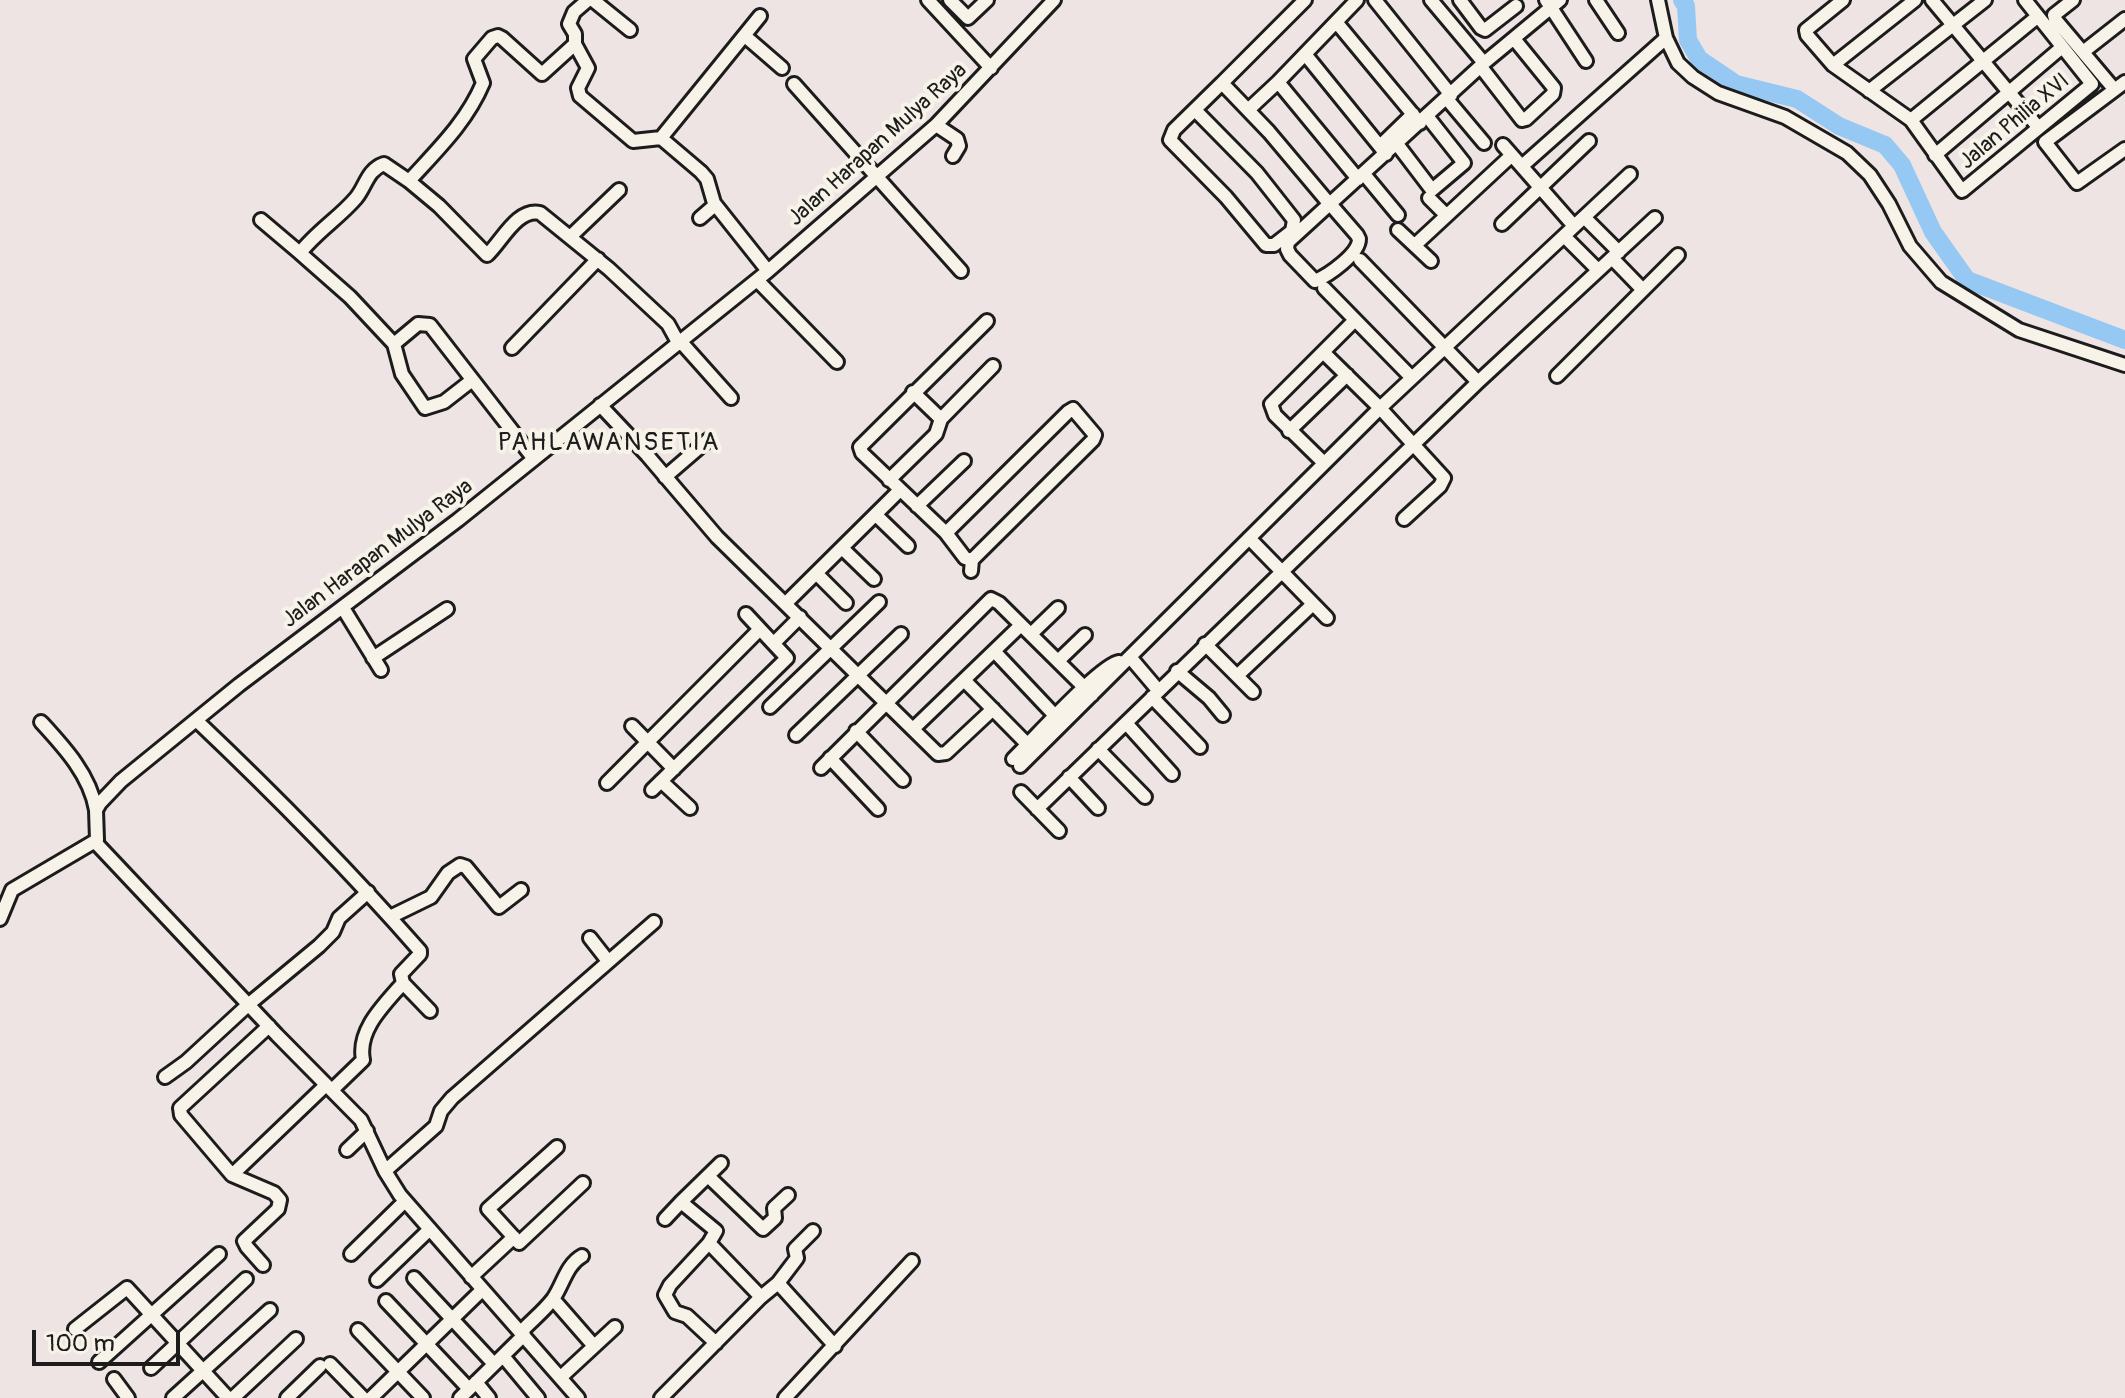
<!DOCTYPE html>
<html>
<head>
<meta charset="utf-8">
<style>
	body { margin:0 }
	#map { position:relative; width:2125px; height:1398px; overflow:hidden; background:#eee4e3; font-family:Pangolin,sans-serif }
	canvas { display:block }
	.scale { position:absolute; left:32px; top:1330px; width:148px; height:36px; box-sizing:border-box; border:4px solid #1c1c1c; border-top:0; padding-left:10px; font-size:24px; line-height:28px; white-space:nowrap; color:#1c1c1c; -webkit-text-stroke:6px #f7f3e8; paint-order:stroke }
</style>
</head>
<body>
<div id="map">
<canvas width="2125" height="1398"></canvas>
<div class="scale">100 m</div>
</div>
<script>
const c = document.querySelector('canvas').getContext('2d');
c.lineJoin = 'round';
function trace(path, color, width, dash) { c.strokeStyle = color; c.lineWidth = width; c.lineCap = dash ? 'butt' : 'round'; c.setLineDash(dash || []); c.stroke(path); }
function label(font, color, halo, rows, align = 'center') {
  c.font = font + ' Pangolin,sans-serif'; c.lineWidth = 8; c.setLineDash([]); c.textBaseline = 'middle'; c.strokeStyle = halo; c.fillStyle = color; for (const [text, x, y, turn = 0] of rows) {
    c.save(); c.translate(x, y); c.rotate((+turn || 0) * Math.PI / 180); c.textAlign = isNaN(turn) ? turn : align; if (halo) c.strokeText(text, 0, 0); c.fillText(text, 0, 0); c.restore();
  }
}
trace(new Path2D(`
	M 1682,0 L 1686,6 L 1688,40 L 1699,59 L 1736,84 L 1797,99 L 1839,126 L 1885,145 L 1902,165 L 1933,232 L 1967,280 L 2125,340`), '#95c8f2', 18);
const minor = new Path2D(`
	M 588,0 L 574,12 L 569,24 L 575,34 L 575,44 L 588,68 L 578,88 L 580,96 L 633,141 L 661,138 L 701,172 L 707,179 L 714,203 L 768,271
	M 593,0 L 630,30
	M 928,0 L 991,68
	M 950,0 L 968,18 L 987,0
	M 1305,0 L 1222,83 L 1269,132 L 1327,201 L 1331,205 L 1357,235 L 1359,239 C 1359,254 1329,275 1315,281 L 1290,255 L 1287,249 L 1288,242 L 1484,63 L 1560,0
	M 1375,0 L 1451,95
	M 1431,0 L 1484,63
	M 1460,0 L 1481,28 L 1485,30 L 1516,6
	M 1546,0 L 1586,61
	M 1596,0 L 1618,33
	M 1658,0 L 1666,38 L 1678,63 L 1693,77 L 1718,93 L 1785,117 L 1847,153 L 1870,175 L 1889,204 L 1910,246 L 1941,282 L 2019,330 L 2125,365
	M 1843,0 L 1806,30 L 1807,35 L 1833,65 L 1911,120 L 1962,191 L 2092,84 L 2025,0
	M 1932,0 L 2038,127
	M 2073,0 L 2054,15 L 2055,19 L 2114,89
	M 1337,23 L 1420,123
	M 745,36 L 782,68
	M 2083,52 L 2125,19
	M 1305,54 L 1386,154
	M 1833,65 L 1915,0
	M 1481,67 L 1522,120 L 1526,119 L 1553,94 L 1554,88 L 1515,40
	M 1278,82 L 1358,179
	M 2125,82 L 2045,142 L 2077,183 L 2125,149
	M 794,84 L 961,271
	M 1869,91 L 1985,0
	M 1447,99 L 1484,143
	M 1195,110 L 1257,173 L 1294,220 L 1292,231 L 1274,245 L 1266,245 L 1226,197 L 1170,140 L 1174,130 L 1222,83
	M 1248,110 L 1278,82 L 1357,0
	M 1911,120 L 2037,17
	M 936,125 L 957,139 L 959,146 L 953,156
	M 661,138 L 760,16
	M 1397,144 L 1432,190 L 1464,163 L 1427,116
	M 1381,145 L 1413,114
	M 1503,145 L 1574,226
	M 1935,155 L 2061,48
	M 1522,166 L 1666,38
	M 1364,174 L 1398,215
	M 409,181 C 437,150 466,123 483,83 L 474,59 L 492,38 L 498,36 L 502,38 L 542,74 L 575,44
	M 1429,198 L 1446,215
	M 1584,217 L 1619,252
	M 700,218 L 715,205
	M 261,220 L 300,253
	M 1502,224 L 1589,141
	M 1398,230 L 1431,261
	M 571,236 L 619,190
	M 1564,236 L 1598,270
	M 1415,245 L 1512,155
	M 1612,258 L 1643,290
	M 1360,260 L 1478,382
	M 757,280 L 837,362
	M 1324,288 L 1412,378
	M 681,342 L 731,398
	M 394,344 L 402,374 L 425,408 L 444,402 L 471,381
	M 512,348 L 598,259
	M 1323,352 L 1380,408 L 1444,478 L 1440,486 L 1404,519
	M 1557,376 L 1678,255
	M 913,392 L 941,419
	M 600,405 L 647,455 L 717,537 L 938,754 L 946,753 L 993,709
	M 1289,431 L 1347,375
	M 534,459 L 430,325 L 418,324 L 394,344 L 350,297 L 300,253 C 316,232 339,218 356,198 C 366,186 367,170 384,164 L 409,181 L 439,206 L 487,255 C 502,241 517,208 540,213 L 609,269 L 668,324 L 679,344
	M 1324,463 L 1275,415 L 1271,404 L 1355,320
	M 665,477 L 708,440
	M 889,480 L 936,434 L 941,419 L 993,366
	M 917,506 L 964,461
	M 876,515 L 908,546
	M 946,533 L 1068,412 L 1073,409 L 1095,435 L 1093,440 L 981,551 L 972,560 L 971,571
	M 1249,538 L 1327,618
	M 843,549 L 874,579
	M 972,560 L 965,558 L 946,533 L 862,453 L 860,447 L 987,321
	M 817,574 L 846,603
	M 786,603 L 900,490
	M 343,608 L 381,670
	M 1031,634 L 1058,608
	M 775,642 L 800,617
	M 1205,644 L 1253,692
	M 995,652 L 1061,722
	M 1130,657 L 1158,690
	M 373,658 L 447,609
	M 1058,661 L 1085,635
	M 1177,671 L 1209,698 L 1223,715
	M 1238,675 L 1313,604
	M 965,681 L 1033,750
	M 1152,697 L 1200,747
	M 770,707 L 879,602
	M 196,720 C 274,794 349,870 420,951 L 420,954 L 401,974 L 403,983 C 384,1005 357,1030 363,1060 L 332,1090
	M 41,722 C 64,747 90,775 96,810
	M 1126,723 L 1172,774
	M 632,726 L 674,769
	M 913,729 L 1021,625
	M 856,731 L 903,780
	M 796,735 L 901,634
	M 1098,749 L 1145,797
	M 830,758 L 878,809
	M 1013,759 C 1032,741 1101,664 1119,662
	M 1020,766 L 1380,408 L 1630,174
	M 821,768 L 991,599 L 999,603 L 1092,695
	M 1069,777 L 1098,808
	M 661,781 L 690,808
	M 607,783 L 760,629
	M 652,790 L 787,658 L 746,614
	M 1021,792 L 1059,831
	M 1037,809 L 1478,382 L 1655,218
	M 95,842 L 277,1035 L 361,1120 L 385,1171 L 400,1195 L 578,1398
	M 390,917 L 431,897 L 448,873 L 460,865 L 466,867 L 499,907 L 521,890
	M 0,919 L 12,890 L 97,840 L 96,810 L 100,803 L 121,781 L 239,685 L 458,520 L 768,271 L 936,125 L 1054,0
	M 590,938 L 608,961
	M 403,983 L 430,1011
	M 269,1026 L 180,1108 L 181,1115 L 232,1175 L 326,1085
	M 165,1077 L 186,1062 L 249,1004 L 319,946 L 333,932 L 339,918 L 368,892
	M 557,1147 L 488,1209 L 519,1243 L 583,1183
	M 347,1150 L 367,1131
	M 385,1171 L 436,1126 L 441,1111 L 452,1098 L 654,922
	M 232,1175 L 274,1193 L 280,1200 L 278,1209 L 244,1241 L 247,1247 L 263,1265
	M 708,1176 L 763,1229 L 775,1218 L 774,1208 L 788,1195
	M 665,1219 L 681,1202
	M 709,1243 L 716,1231 L 681,1202 L 721,1163
	M 351,1254 L 405,1201
	M 471,1277 L 514,1237
	M 414,1278 L 494,1364
	M 377,1280 L 430,1229
	M 778,1283 L 835,1346
	M 553,1299 L 594,1346
	M 386,1301 L 469,1389
	M 75,1329 L 127,1288 L 228,1398
	M 358,1330 L 423,1398
	M 521,1332 C 531,1321 544,1311 553,1299 C 563,1285 566,1265 582,1256
	M 716,1343 L 687,1316 L 675,1312 L 665,1295 L 670,1285 L 709,1243 L 761,1297
	M 503,1356 L 538,1398
	M 99,1362 L 219,1254
	M 330,1364 L 363,1398
	M 151,1368 L 246,1279
	M 561,1377 L 615,1327
	M 114,1379 L 128,1398
	M 476,1382 L 489,1398
	M 173,1398 L 270,1310
	M 233,1398 L 296,1339
	M 287,1398 L 320,1366
	M 371,1398 L 482,1290
	M 460,1398 L 524,1335
	M 661,1398 L 761,1297 L 778,1283 L 797,1258 L 795,1249 L 813,1231
	M 785,1398 L 912,1261`);
trace(minor, '#1c1c1c', 18);
trace(minor, '#f7f3e8', 12);
label('22px', '#1c1c1c', '#f7f3e8', [
	["Jalan Philia XVI",2015,122,-40],
	["Jalan Harapan Mulya Raya",878,145,-42],
	["Jalan Harapan Mulya Raya",378,554,-37]
]);
c.letterSpacing = '2px';
label('26px', '#1c1c1c', '#f7f3e8', [
	["PAHLAWANSETIA",609,443]
]);
c.letterSpacing = '0px';
</script>
</body>
</html>
